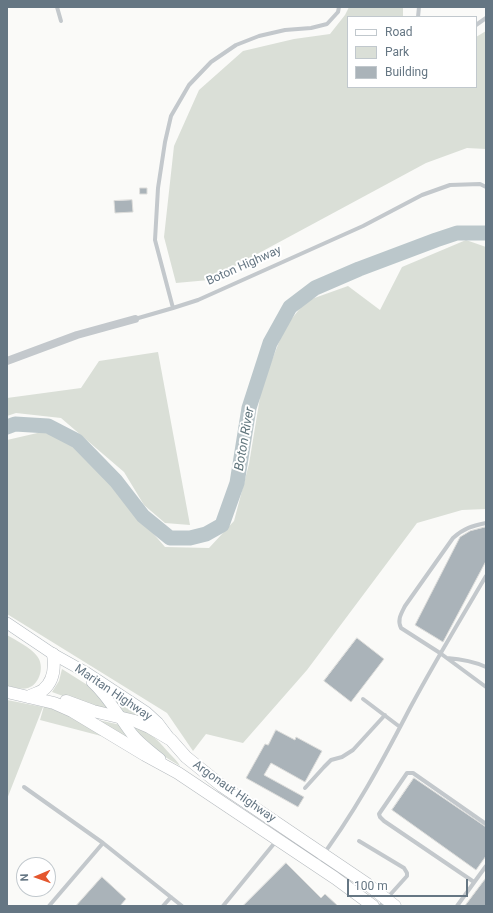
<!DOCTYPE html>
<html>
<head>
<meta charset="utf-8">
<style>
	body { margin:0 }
	#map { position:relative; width:493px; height:913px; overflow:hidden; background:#fafaf8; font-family:Roboto,sans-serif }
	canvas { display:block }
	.frame { position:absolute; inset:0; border:8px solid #657683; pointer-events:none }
	.legend { position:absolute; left:347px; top:16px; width:130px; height:72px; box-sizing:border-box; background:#fff; border:1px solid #c1c8cd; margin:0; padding:5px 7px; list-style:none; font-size:12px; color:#657683 }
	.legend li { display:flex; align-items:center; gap:8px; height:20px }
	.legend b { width:20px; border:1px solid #c1c8cd }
	.north { position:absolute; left:16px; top:857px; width:40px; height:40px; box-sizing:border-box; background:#fff; border:1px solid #c1c8cd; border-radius:50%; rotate:268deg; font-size:11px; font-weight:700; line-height:16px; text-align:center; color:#657683 }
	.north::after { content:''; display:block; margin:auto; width:14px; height:18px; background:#e4572e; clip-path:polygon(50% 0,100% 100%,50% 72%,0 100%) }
	.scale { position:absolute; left:347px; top:879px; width:121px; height:18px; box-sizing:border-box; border:2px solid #657683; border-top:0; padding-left:5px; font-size:12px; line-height:14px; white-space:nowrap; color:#657683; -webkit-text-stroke:3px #fff; paint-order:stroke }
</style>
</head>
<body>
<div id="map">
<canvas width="493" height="913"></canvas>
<div class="frame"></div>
<ul class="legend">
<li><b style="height:5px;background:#fff"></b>Road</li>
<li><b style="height:11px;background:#dadfd7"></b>Park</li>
<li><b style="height:11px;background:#aab3b9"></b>Building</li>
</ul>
<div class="north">N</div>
<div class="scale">100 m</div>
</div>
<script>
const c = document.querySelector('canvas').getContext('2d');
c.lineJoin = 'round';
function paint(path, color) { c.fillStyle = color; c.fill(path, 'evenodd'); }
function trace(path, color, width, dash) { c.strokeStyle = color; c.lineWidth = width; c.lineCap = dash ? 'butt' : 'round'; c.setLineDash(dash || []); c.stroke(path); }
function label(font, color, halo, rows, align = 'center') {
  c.font = font + ' Roboto,sans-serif'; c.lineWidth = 4; c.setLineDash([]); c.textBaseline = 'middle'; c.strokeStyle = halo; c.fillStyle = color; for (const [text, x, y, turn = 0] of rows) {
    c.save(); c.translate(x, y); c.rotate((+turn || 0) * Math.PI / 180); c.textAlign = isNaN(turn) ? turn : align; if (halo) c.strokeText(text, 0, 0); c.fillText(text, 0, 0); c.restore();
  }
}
paint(new Path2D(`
	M 349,7 L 403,7 L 403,17 L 348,17 L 348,87 L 476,87 L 476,37 L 486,31 L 486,149 L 467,148 L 426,163 L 209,280 L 176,283 L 164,237 L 174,146 L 199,90 L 243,51 L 294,39 L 330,34 L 345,15 Z
	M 466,240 L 486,247 L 486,509 L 462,510 L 417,523 L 307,670 L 243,743 L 206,734 L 193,751 L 167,713 L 7,614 L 7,440 L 46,431 L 74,446 L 111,485 L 165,547 L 209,548 L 234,521 L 249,464 L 262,385 L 285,327 L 306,301 L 348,286 L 380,310 L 402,267 Z
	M 158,352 L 190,525 L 165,523 L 144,505 L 124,472 L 61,418 L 16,413 L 7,416 L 7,398 L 81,388 L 99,361 Z
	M 7,635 C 17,641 30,647 37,656 C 45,666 40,684 28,688 C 21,690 14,687 7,686 Z
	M 62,669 L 89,686 L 101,697 L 112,714 L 52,692 L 59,681 Z
	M 102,690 L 139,715 L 151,725 L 123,716 Z
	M 7,700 L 43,707 L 7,799 Z
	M 44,706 L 71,716 L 105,737 L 40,720 Z
	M 98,720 L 121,725 L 139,748 Z
	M 130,726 C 150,731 157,739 170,754 C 174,758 178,762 180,766 L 152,749 Z`), '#dadfd7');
trace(new Path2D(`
	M 7,427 L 15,424 L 48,426 L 77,441 L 116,481 L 143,516 L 170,538 L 190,538 L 206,534 L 222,525 L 237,483 L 249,408 L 270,343 L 290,307 L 315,288 L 359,269 L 436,240 L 457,233 L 486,233`), '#bbc7cb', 15);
const building = new Path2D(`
	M 140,188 L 147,188 L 147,194 L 140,194 Z
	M 132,200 L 133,212 L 115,213 L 114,201 Z
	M 486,527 L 486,561 L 443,642 L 415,625 L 460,537 L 470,531 Z
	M 357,638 L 384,659 L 351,702 L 324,681 Z
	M 276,730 L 295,740 L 296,737 L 322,751 L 305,782 L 271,763 L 264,775 L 304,797 L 298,807 L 246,778 L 265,744 L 268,745 Z
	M 414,778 L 486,827 L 486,856 L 476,870 L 392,810 Z
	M 286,863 L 321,898 L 325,894 L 338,906 L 243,906 Z
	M 102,877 L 126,899 L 120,906 L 76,906 Z
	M 486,878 L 486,906 L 465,906 Z`);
paint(building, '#aab3b9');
trace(building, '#dcdcda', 1);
const secondary = new Path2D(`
	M 7,623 L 53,654 L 87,673 L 146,712 L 158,723 L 170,739
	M 92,682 C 109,697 118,716 132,734 C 140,744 150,751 160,759`);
const primary = new Path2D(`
	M 7,692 L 54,703 L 72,711 L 145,755 L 178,773 L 335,878 L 373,906
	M 28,697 C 33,694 39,693 43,690 C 54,681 55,667 53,654
	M 66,701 L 93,711 L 135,721 L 149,727 L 171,740 L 186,757 L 222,786 L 367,884 L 395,906`);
trace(secondary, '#b3babf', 12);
trace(primary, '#b5babe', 13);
trace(new Path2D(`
	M 57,7 L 61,21
	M 418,17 L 419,7
	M 476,25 L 486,18
	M 173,308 L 155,240 L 158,188 L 165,142 L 171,116 L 189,85 L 211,62 L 236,45 L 259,36 L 285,30 L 311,28 L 327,24 L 338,12 L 339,7
	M 135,319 L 173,308 L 198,300 L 363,226 L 422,195 L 450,185 L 480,184 L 486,187
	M 486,523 C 472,526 464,528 453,538 L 405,606 C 401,614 397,620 401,628 L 440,653 L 486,687
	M 447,658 C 461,659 473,661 486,667
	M 363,699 L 400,727
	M 24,787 L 103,843 L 182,906
	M 305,788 L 324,767 L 331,760 L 342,757 L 353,750 L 385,715
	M 359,841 L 404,868 L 407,873 L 407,876 L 380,906
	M 316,864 C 353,816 382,762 410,708 C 434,663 460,620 486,576
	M 474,882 L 384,821 L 380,817 L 379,814 L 407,773 L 413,773 L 486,824
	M 49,906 L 103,843
	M 163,906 L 171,897
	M 223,906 L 277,840
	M 457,906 L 486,866`), '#c3c8cc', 4);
trace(new Path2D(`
	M 7,361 L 77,335 L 135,319`), '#c3c8cc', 8);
trace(secondary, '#fff', 11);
trace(primary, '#fff', 12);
label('12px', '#657683', '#fff', [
	["Boton Highway",244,266,-24],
	["Maritan Highway",113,693,34],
	["Argonaut Highway",234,792,35]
]);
label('italic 13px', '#60757c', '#fff', [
	["Boton River",245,439,-80]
]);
</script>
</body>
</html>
